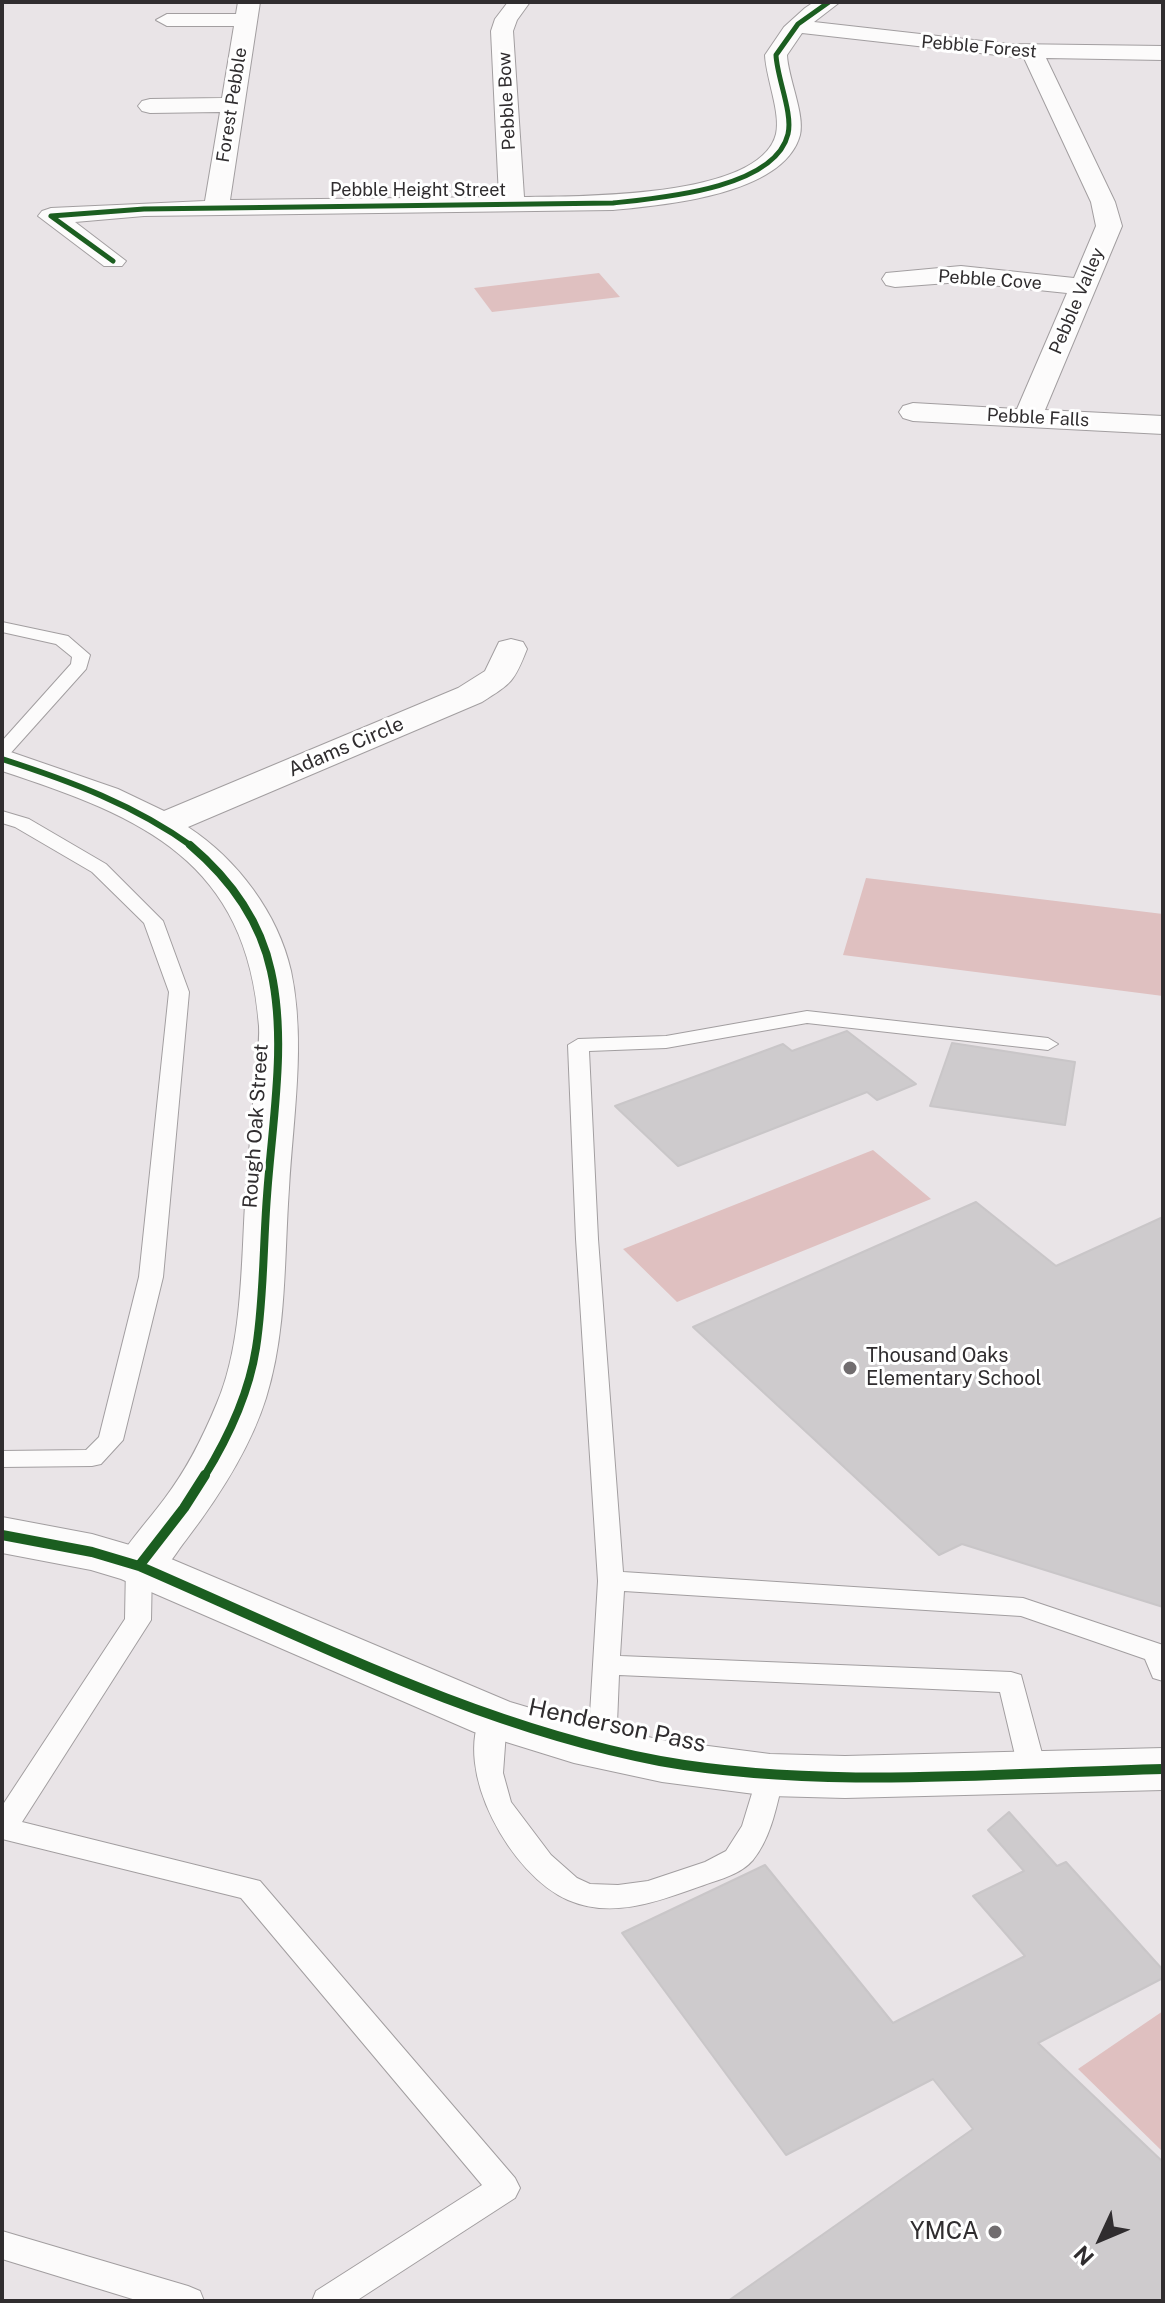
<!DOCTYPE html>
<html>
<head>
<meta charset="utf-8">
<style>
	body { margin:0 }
	#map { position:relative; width:1165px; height:2303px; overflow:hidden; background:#e9e4e7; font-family:"Public Sans",sans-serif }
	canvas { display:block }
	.frame { position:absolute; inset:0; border:4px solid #302d2f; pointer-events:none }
	.north { position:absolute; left:1061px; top:2199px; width:80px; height:80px; -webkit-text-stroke:6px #fff; paint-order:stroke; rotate:226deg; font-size:22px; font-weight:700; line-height:32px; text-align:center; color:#302d2f }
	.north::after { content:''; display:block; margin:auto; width:28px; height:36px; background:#302d2f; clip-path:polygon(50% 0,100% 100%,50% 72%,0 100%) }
</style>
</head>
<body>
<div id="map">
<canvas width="1165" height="2303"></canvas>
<div class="frame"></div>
<div class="north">N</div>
</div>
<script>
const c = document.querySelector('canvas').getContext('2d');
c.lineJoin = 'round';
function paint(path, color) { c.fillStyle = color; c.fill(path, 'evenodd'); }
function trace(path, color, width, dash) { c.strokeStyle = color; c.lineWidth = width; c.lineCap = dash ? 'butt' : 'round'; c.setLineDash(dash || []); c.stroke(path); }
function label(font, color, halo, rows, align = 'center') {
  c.font = font + ' "Public Sans",sans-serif'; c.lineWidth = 6; c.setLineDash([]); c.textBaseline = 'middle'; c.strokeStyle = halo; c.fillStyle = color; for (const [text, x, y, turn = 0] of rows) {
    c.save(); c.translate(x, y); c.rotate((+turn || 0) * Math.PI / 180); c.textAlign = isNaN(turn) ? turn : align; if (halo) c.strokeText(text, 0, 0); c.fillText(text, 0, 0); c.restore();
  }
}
paint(new Path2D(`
	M 599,273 L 620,297 L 492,312 L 474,288 Z
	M 866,878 L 1163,914 L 1163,996 L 843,955 Z
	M 873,1150 L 931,1199 L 677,1302 L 623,1249 Z
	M 1163,2011 L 1163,2152 L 1078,2069 Z`), '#dfc0c0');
const building = new Path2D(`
	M 847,1031 L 916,1084 L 877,1100 L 867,1092 L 678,1166 L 615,1106 L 783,1044 L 792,1051 Z
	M 952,1043 L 1075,1062 L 1065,1125 L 930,1106 Z
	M 976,1202 L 1056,1266 L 1163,1217 L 1163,1607 L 962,1544 L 939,1555 L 693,1327 Z
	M 1009,1812 L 1057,1866 L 1066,1862 L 1163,1970 L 1163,1978 L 1038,2043 L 1163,2162 L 1163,2301 L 728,2301 L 973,2129 L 933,2079 L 786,2155 L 622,1933 L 765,1865 L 893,2023 L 1025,1956 L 973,1896 L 1024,1871 L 988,1830 Z`);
paint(building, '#cecbcd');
trace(building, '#c9c6c8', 2);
const service = new Path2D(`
	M 2,622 L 68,636 L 90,655 L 86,669 L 8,756 L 2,757 L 2,741 L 71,664 L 72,657 L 56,644 L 2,632 Z
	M 2,811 L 29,819 L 106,864 L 163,921 L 189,992 L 163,1277 L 123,1440 L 101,1464 L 92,1466 L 2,1467 L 2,1451 L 86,1450 L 99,1437 L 139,1277 L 169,992 L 144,923 L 92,872 L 15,827 L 2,823 Z
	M 807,1011 L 1048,1038 L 1058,1044 L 1048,1050 L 807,1023 L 666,1048 L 589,1051 L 598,1239 L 623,1572 L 1023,1598 L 1163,1645 L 1163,1681 L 1153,1678 L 1145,1659 L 1021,1616 L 624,1591 L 620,1656 L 1011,1672 L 1021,1675 L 1047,1772 L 1043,1780 L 1033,1783 L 1023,1780 L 1019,1772 L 1000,1692 L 619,1675 L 616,1748 L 612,1755 L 602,1758 L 592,1755 L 588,1748 L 598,1581 L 576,1239 L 568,1045 L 578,1039 L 666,1036 Z
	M 139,1557 L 148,1559 L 152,1566 L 151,1620 L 22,1822 L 260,1881 L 515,2178 L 520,2188 L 515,2198 L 356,2301 L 312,2301 L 316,2291 L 482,2185 L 241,1898 L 2,1839 L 2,1806 L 125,1619 L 126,1566 L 130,1559 Z
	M 493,1708 L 503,1711 L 507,1718 L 503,1773 L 511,1802 L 551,1855 L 577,1878 L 590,1884 L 618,1885 L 648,1881 L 705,1862 L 726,1851 L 742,1826 L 760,1767 L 770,1764 L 780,1767 L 784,1775 C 777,1804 772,1836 753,1860 C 741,1874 721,1879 704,1885 C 661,1900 614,1920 568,1900 C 512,1876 451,1770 483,1711 Z
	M 2,2231 L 188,2286 L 200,2291 L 204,2301 L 139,2301 L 2,2259 Z`);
const minor = new Path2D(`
	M 238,2 L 260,2 L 230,200 L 499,197 L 491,31 L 495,19 L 508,2 L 530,2 L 517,20 L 513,31 L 524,197 C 577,196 760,199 776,134 C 781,113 766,78 765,55 L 784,27 L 805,8 L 814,2 L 840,2 L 814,22 L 1009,44 L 1163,46 L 1163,60 L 1046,58 L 1115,202 L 1122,226 L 1045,410 L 1163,416 L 1163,434 L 913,421 L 903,418 L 899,412 L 903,406 L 913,403 L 1017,409 L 1067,293 L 961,282 L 895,287 L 886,285 L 882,279 L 886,273 L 961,266 L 1074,278 L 1096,226 L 1091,202 L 1024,58 L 802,33 L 787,55 C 788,78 805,114 800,135 C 784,195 664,205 613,210 L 144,216 L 75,222 L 126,261 L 122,266 L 104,266 L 38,216 L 42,211 L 51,208 L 205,201 L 220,112 L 150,113 L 142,111 L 138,106 L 142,101 L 150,99 L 222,98 L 234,26 L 167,26 L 156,20 L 167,14 L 236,14 Z
	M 511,639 L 523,642 L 527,649 C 514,682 512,683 482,702 L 188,827 C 237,859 278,913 291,971 C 306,1042 293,1117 289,1188 C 284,1258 287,1331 266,1398 C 250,1449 218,1498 186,1540 C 165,1567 159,1589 121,1578 L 114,1566 C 128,1542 148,1521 165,1498 C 187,1469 203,1437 217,1403 C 244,1340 241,1256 246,1189 C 249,1152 252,1116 255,1080 C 256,1063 260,1044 259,1026 C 247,861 143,817 2,771 L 2,749 L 118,789 L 164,811 L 458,688 L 485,671 L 499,642 Z`);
const tertiary = new Path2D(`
	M 2,1517 L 92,1534 L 157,1553 L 510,1702 L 574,1721 L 662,1740 L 770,1754 L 845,1756 L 1163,1748 L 1163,1790 L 845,1798 L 770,1796 L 662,1782 L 574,1763 L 474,1732 L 121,1579 L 91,1570 L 2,1553 Z`);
trace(service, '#a29ea0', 2);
trace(minor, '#a29ea0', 2);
trace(tertiary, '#a29ea0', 2);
paint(service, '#fcfbfb');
paint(minor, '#fcfbfb');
paint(tertiary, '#fcfbfb');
trace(new Path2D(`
	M 113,261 L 51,216 L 144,209 L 613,203 C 659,198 775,189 788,134 C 793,113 777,78 776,55 L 798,24 L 829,2`), '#1b5e20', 5);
trace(new Path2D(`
	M 2,759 C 70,781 135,805 193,847`), '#1b5e20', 6);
trace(new Path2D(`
	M 190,845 C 229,878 260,920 271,971 C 287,1043 272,1122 267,1196 C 263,1246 264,1298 256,1348 C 249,1393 228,1438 204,1477`), '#1b5e20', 8);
trace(new Path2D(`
	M 2,1535 L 92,1552 L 139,1566 C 308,1639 479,1727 660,1761 C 822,1790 999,1773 1163,1769
	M 139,1566 L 184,1508 L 205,1475`), '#1b5e20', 10);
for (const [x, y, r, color] of [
	[850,1368,8,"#716d6f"],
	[995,2232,8,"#716d6f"]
]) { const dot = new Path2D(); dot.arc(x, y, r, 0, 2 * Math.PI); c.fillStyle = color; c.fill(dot); trace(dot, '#fff', 3); }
label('18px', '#302d2f', '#fff', [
	["Pebble Forest",979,47,5],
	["Pebble Bow",507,101,-93],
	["Forest Pebble",232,105,-81],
	["Pebble Height Street",418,190],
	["Pebble Cove",990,280,4],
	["Pebble Valley",1077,301,-67],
	["Pebble Falls",1038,418,3]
]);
label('20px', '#302d2f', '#fff', [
	["Adams Circle",346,747,-23],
	["Rough Oak Street",256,1126,-86]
]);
label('20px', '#302d2f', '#fff', [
	["Thousand Oaks",866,1356],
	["Elementary School",866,1379]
], 'left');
label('24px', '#302d2f', '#fff', [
	["Henderson Pass",617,1726,12]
]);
label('24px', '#302d2f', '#fff', [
	["YMCA",979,2232]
], 'right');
</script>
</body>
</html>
